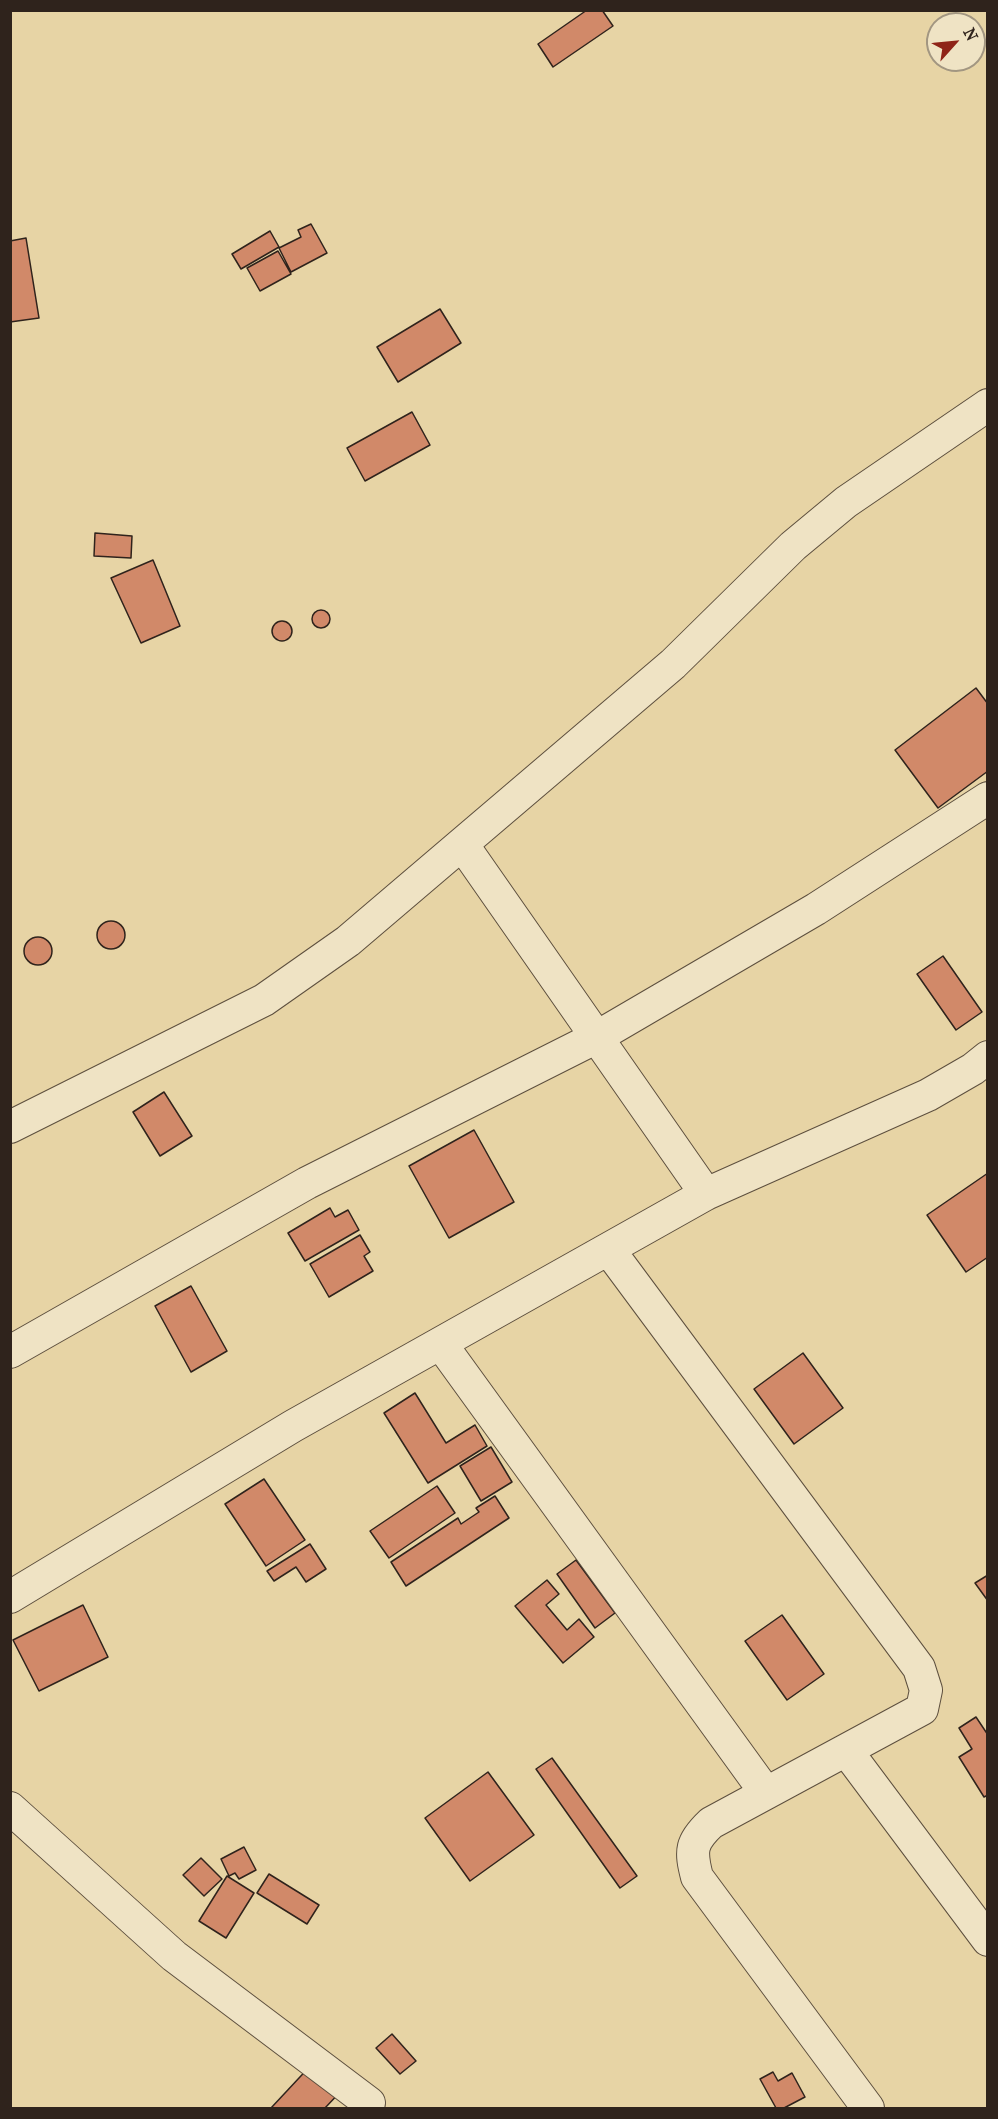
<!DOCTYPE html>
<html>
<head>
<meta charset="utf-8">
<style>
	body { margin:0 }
	#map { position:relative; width:998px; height:2119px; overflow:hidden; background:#e7d4a5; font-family:"IM FELL French Canon",serif }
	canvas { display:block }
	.frame { position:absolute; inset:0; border:12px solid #2f231c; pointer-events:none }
	.north { position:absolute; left:926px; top:12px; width:60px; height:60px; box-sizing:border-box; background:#efe3c4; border:2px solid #a29681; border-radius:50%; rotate:63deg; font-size:16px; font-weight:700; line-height:24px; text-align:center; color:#2f231c }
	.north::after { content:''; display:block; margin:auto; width:21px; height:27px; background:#8f2418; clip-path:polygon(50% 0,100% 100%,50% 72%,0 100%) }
</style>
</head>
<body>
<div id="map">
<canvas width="998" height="2119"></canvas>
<div class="frame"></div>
<div class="north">N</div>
</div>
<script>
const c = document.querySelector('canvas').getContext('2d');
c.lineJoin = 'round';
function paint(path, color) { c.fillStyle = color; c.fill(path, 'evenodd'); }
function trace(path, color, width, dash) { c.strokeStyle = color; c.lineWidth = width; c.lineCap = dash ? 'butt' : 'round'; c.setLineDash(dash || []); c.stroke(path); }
const building = new Path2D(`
	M 587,10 L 602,10 L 613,26 L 553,67 L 538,44 Z
	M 311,224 L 327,253 L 291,272 L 279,248 L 301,237 L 298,230 Z
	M 270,231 L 279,247 L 241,269 L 232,254 Z
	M 26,238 L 39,318 L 10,322 L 10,241 Z
	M 278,251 L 291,274 L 260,291 L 247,268 Z
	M 440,309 L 461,343 L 398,382 L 377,347 Z
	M 412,412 L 430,445 L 365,481 L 347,448 Z
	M 95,533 L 132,536 L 131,558 L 94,556 Z
	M 153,560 L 180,626 L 141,643 L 111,578 Z
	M312 619a9 9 0 1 1 18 0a9 9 0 1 1-18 0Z
	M272 631a10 10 0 1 1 20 0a10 10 0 1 1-20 0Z
	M 976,688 L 988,704 L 988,771 L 938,808 L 895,750 Z
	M97 935a14 14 0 1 1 28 0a14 14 0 1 1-28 0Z
	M24 951a14 14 0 1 1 28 0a14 14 0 1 1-28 0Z
	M 943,956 L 982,1012 L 956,1030 L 917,974 Z
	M 164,1092 L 192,1136 L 160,1156 L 133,1112 Z
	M 474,1130 L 514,1202 L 449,1238 L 409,1166 Z
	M 988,1173 L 988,1257 L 966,1272 L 927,1215 Z
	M 330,1208 L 335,1217 L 348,1210 L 359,1230 L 305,1261 L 288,1233 Z
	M 360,1235 L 370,1252 L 364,1256 L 373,1271 L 329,1297 L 310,1264 Z
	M 191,1286 L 227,1351 L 191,1372 L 155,1306 Z
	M 803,1353 L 843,1408 L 794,1444 L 754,1389 Z
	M 415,1393 L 446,1443 L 475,1425 L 487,1446 L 428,1483 L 384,1413 Z
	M 491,1447 L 512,1482 L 481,1501 L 460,1466 Z
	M 264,1479 L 305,1540 L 266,1566 L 225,1504 Z
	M 437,1486 L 455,1513 L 389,1558 L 370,1531 Z
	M 495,1496 L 509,1518 L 406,1586 L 391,1562 L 458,1518 L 461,1524 L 479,1512 L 476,1508 Z
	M 310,1544 L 326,1569 L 306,1582 L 296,1567 L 274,1581 L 267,1571 Z
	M 576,1560 L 615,1613 L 595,1628 L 557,1574 Z
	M 988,1575 L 988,1601 L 975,1583 Z
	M 547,1580 L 559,1594 L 546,1605 L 567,1630 L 579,1619 L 594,1637 L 563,1663 L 515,1606 Z
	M 83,1605 L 108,1657 L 39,1691 L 13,1640 Z
	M 782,1615 L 824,1674 L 787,1700 L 745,1641 Z
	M 976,1717 L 988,1735 L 988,1795 L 984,1797 L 959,1757 L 972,1749 L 959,1728 Z
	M 552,1758 L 637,1876 L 620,1888 L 536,1769 Z
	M 488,1772 L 534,1835 L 470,1881 L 425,1818 Z
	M 244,1847 L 256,1870 L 239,1879 L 235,1873 L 229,1876 L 221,1859 Z
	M 201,1858 L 222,1879 L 204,1896 L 183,1875 Z
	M 269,1874 L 319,1905 L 307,1924 L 257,1893 Z
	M 227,1876 L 254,1893 L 226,1938 L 199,1921 Z
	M 392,2034 L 416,2061 L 400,2074 L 376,2048 Z
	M 313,2063 L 342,2090 L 325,2108 L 271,2108 Z
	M 773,2072 L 778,2081 L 792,2073 L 805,2097 L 784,2108 L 776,2108 L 760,2079 Z`);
paint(building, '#d18969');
trace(building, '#2f231c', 1.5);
const minor = new Path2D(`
	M 462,844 L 706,1194
	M 10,1127 L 264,1000 L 348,941 L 673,664 L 793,546 L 846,502 L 988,405
	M 609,1250 L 919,1668 L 926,1690 L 922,1709 L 711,1823 C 691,1842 690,1850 697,1877 L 868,2108
	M 441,1344 L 766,1793
	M 10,1352 L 307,1183 L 597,1037 L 816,909 L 988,798
	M 10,1597 L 293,1426 L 706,1194 L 928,1095 L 973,1069 L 988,1057
	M 846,1750 L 988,1940
	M 10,1808 L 174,1956 L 369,2103`);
trace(minor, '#5d4f3e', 34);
trace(minor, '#efe3c4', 32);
</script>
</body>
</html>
